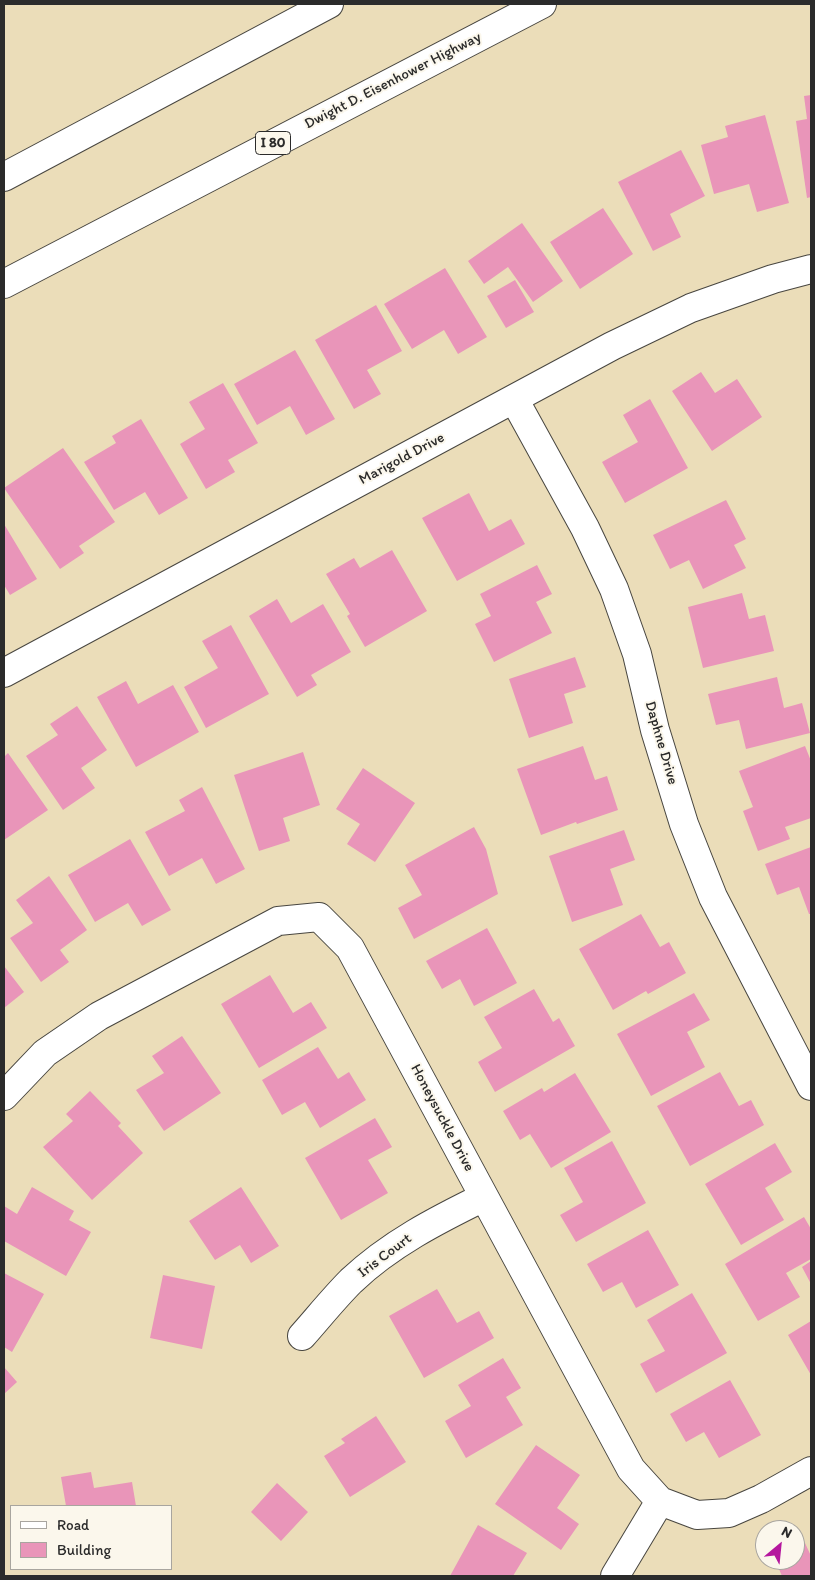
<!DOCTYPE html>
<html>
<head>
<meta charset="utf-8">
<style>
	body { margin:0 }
	#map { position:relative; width:815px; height:1580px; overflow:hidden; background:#ebddb9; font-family:Itim,sans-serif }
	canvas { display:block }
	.frame { position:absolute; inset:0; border:5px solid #2b2b2b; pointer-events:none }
	.legend { position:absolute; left:10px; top:1505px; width:162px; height:65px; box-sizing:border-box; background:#fbf7ec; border:1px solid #a8a59f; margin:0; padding:6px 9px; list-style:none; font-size:15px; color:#2b2b2b }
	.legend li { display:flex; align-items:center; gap:10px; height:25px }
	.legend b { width:25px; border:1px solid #a8a59f }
	.north { position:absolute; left:755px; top:1520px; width:50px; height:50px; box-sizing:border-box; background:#fbf7ec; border:1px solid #a8a59f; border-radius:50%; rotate:28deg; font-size:14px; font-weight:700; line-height:20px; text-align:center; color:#2b2b2b }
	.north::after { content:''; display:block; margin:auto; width:18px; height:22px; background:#b5179e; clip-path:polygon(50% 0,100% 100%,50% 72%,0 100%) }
</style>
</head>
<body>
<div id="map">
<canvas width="815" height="1580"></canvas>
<div class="frame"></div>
<ul class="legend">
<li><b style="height:6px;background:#fff"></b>Road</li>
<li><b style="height:14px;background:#e995b9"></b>Building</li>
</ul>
<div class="north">N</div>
</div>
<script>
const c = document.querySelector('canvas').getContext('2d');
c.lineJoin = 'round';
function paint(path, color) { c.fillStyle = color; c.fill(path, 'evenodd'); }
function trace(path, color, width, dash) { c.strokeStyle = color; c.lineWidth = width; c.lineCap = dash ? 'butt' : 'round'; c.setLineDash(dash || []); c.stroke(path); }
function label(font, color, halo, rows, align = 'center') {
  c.font = font + ' Itim,sans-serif'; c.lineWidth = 4; c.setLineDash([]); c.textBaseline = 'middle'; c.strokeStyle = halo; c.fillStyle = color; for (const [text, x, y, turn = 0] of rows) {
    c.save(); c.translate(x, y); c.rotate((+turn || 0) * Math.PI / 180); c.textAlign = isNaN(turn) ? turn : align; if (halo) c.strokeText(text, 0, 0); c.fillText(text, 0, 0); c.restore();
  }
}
paint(new Path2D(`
	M 811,95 L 811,197 L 807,198 L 796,121 L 807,119 L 804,96 Z
	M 765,115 L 789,203 L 757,212 L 749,184 L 714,194 L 701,145 L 728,137 L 725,126 Z
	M 681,150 L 705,196 L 670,214 L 681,237 L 653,251 L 618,182 Z
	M 603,208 L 633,254 L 580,289 L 550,242 Z
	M 522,223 L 563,281 L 533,302 L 508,267 L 484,284 L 468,261 Z
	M 445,268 L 487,337 L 458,354 L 444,330 L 412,349 L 384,304 Z
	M 515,280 L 534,312 L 506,328 L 487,296 Z
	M 376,305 L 402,351 L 367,370 L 381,394 L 354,409 L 315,340 Z
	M 295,350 L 335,419 L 306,435 L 290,406 L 257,425 L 234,384 Z
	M 701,372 L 715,393 L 737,379 L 762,417 L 712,451 L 672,391 Z
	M 223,383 L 258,443 L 228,460 L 235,472 L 206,489 L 180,444 L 205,429 L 189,402 Z
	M 650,399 L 688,468 L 625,503 L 602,462 L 638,442 L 623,415 Z
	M 141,419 L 188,498 L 159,515 L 145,492 L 114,510 L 84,462 L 116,443 L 112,436 Z
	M 63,448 L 115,522 L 79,546 L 84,553 L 60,569 L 4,488 Z
	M 469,493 L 489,531 L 511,519 L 525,544 L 457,581 L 422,518 Z
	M 726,500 L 746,539 L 734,545 L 746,568 L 703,589 L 689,560 L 670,569 L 653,535 Z
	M 4,524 L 37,579 L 10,595 L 4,585 Z
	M 392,550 L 427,611 L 365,647 L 347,616 L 350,614 L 326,574 L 354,558 L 360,568 Z
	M 537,565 L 552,594 L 536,602 L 552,633 L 494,662 L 475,624 L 491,616 L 480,594 Z
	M 742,593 L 749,619 L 765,615 L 774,651 L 703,668 L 688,607 Z
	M 277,599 L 291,623 L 323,604 L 351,652 L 311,675 L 317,685 L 297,697 L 249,616 Z
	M 231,625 L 269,694 L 206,728 L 184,687 L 218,668 L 202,641 Z
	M 575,657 L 586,687 L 564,694 L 573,723 L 529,738 L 509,679 Z
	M 777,677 L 784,708 L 802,703 L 810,733 L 746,749 L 739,720 L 716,725 L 708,694 Z
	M 126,681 L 138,704 L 173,685 L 199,732 L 136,767 L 97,697 Z
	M 77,706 L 107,750 L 81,768 L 95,788 L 63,810 L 26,756 L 58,735 L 50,724 Z
	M 583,746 L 595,780 L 607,776 L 618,810 L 577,824 L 576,822 L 541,835 L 517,769 Z
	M 805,746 L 811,761 L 811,818 L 785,827 L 790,839 L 758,851 L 743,811 L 753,807 L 739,771 Z
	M 303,752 L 320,805 L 283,818 L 290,841 L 259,851 L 234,775 Z
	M 8,753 L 48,810 L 4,840 L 4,757 Z
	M 363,768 L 415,803 L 375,862 L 347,844 L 360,824 L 336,809 Z
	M 202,787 L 245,869 L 216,884 L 202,858 L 169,876 L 145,832 L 185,811 L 179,800 Z
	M 474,827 L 486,849 L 498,894 L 414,939 L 398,908 L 422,895 L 405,865 Z
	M 624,830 L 635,860 L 610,869 L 623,905 L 572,922 L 549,856 Z
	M 130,839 L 171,910 L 142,926 L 128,903 L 95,922 L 68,875 Z
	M 811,847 L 811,914 L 809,914 L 799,887 L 777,895 L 765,864 Z
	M 49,876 L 87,930 L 60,950 L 69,962 L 41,982 L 10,938 L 33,923 L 16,900 Z
	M 641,914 L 660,947 L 669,942 L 686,973 L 648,994 L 646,991 L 613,1010 L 579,949 Z
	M 487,928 L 517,983 L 474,1006 L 460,979 L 442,989 L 426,961 Z
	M 4,966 L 24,992 L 4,1008 Z
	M 270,975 L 293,1013 L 311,1002 L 327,1028 L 259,1068 L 221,1004 Z
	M 534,989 L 553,1022 L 559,1018 L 575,1046 L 495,1092 L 478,1062 L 502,1048 L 484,1017 Z
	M 694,993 L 710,1020 L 687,1032 L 705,1067 L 651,1096 L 617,1034 Z
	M 182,1036 L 221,1093 L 164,1131 L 136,1090 L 164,1073 L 152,1056 Z
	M 318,1047 L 338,1079 L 349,1072 L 366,1100 L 320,1128 L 305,1102 L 282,1115 L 262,1080 Z
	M 720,1072 L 739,1106 L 751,1100 L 764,1125 L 690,1166 L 657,1106 Z
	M 575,1073 L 611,1132 L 551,1168 L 530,1134 L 520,1140 L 503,1111 L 542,1088 L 544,1092 Z
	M 90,1091 L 121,1123 L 118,1126 L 143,1153 L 92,1200 L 43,1147 L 73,1121 L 66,1114 Z
	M 375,1118 L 392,1147 L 368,1160 L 388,1193 L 341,1220 L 305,1158 Z
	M 612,1141 L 646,1203 L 576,1242 L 560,1215 L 583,1202 L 564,1168 Z
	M 775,1143 L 792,1172 L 765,1188 L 784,1220 L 741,1245 L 705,1184 Z
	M 32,1187 L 74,1211 L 69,1220 L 91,1232 L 66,1276 L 4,1241 L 4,1206 L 17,1214 Z
	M 241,1187 L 279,1246 L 251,1263 L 240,1245 L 215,1260 L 189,1221 Z
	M 804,1217 L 811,1229 L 811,1259 L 786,1273 L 800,1297 L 758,1321 L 725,1264 Z
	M 648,1230 L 679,1285 L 636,1308 L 622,1282 L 603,1292 L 587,1264 Z
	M 811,1261 L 811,1284 L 802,1267 Z
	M 4,1273 L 44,1294 L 12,1352 L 4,1347 Z
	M 163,1275 L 215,1286 L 202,1349 L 150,1338 Z
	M 437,1289 L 457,1323 L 479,1311 L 494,1338 L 424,1378 L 389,1316 Z
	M 692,1293 L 727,1353 L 656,1393 L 640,1364 L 665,1351 L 647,1320 Z
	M 811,1321 L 811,1375 L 788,1335 Z
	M 503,1358 L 521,1388 L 506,1397 L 523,1425 L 466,1458 L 445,1421 L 471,1406 L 458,1385 Z
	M 4,1367 L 17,1382 L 4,1394 Z
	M 730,1380 L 761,1435 L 719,1458 L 704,1432 L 686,1442 L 670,1414 Z
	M 376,1416 L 406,1462 L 350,1497 L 324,1456 L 345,1443 L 341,1439 Z
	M 536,1445 L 580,1475 L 557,1508 L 579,1524 L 561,1550 L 495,1504 Z
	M 91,1472 L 94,1488 L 132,1482 L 136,1506 L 66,1506 L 61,1477 Z
	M 277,1483 L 308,1512 L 281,1541 L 251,1512 Z
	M 478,1525 L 527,1553 L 513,1576 L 450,1576 Z
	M 805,1543 L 811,1556 L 811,1576 L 782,1576 L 775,1560 L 795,1560 L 795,1548 Z`), '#e995b9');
const minor = new Path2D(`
	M 514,399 L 585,528 L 614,589 L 637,654 L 655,730 L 684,824 L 713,897 L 811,1086
	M 4,673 L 612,346 L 691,308 L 773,279 L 811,269
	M 4,1096 L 45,1053 L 99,1016 L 278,921 L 319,917 L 350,948 L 631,1469 L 660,1501 L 697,1515 L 729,1513 L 761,1499 L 811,1471
	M 302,1336 C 318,1318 334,1298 351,1281 C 390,1244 437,1220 484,1197
	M 615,1576 L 660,1501`);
const highway = new Path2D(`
	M 4,177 L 329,4
	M 4,284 L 542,4`);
trace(minor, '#484640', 30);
trace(highway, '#484640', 30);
trace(minor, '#fff', 28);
trace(highway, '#fff', 28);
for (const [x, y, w] of [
	[273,143,35]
]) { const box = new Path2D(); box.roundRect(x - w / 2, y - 11.5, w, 23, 4); c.fillStyle = '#fbf7ec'; c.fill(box); trace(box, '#2b2b2b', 1); }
label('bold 14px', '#2b2b2b', null, [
	["I 80",273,143]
]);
label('15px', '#2b2b2b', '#fbf7ec', [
	["Dwight D. Eisenhower Highway",393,81,-27],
	["Marigold Drive",402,459,-28],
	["Daphne Drive",661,743,74],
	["Honeysuckle Drive",442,1118,62],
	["Iris Court",385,1256,-37]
]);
</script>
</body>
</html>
